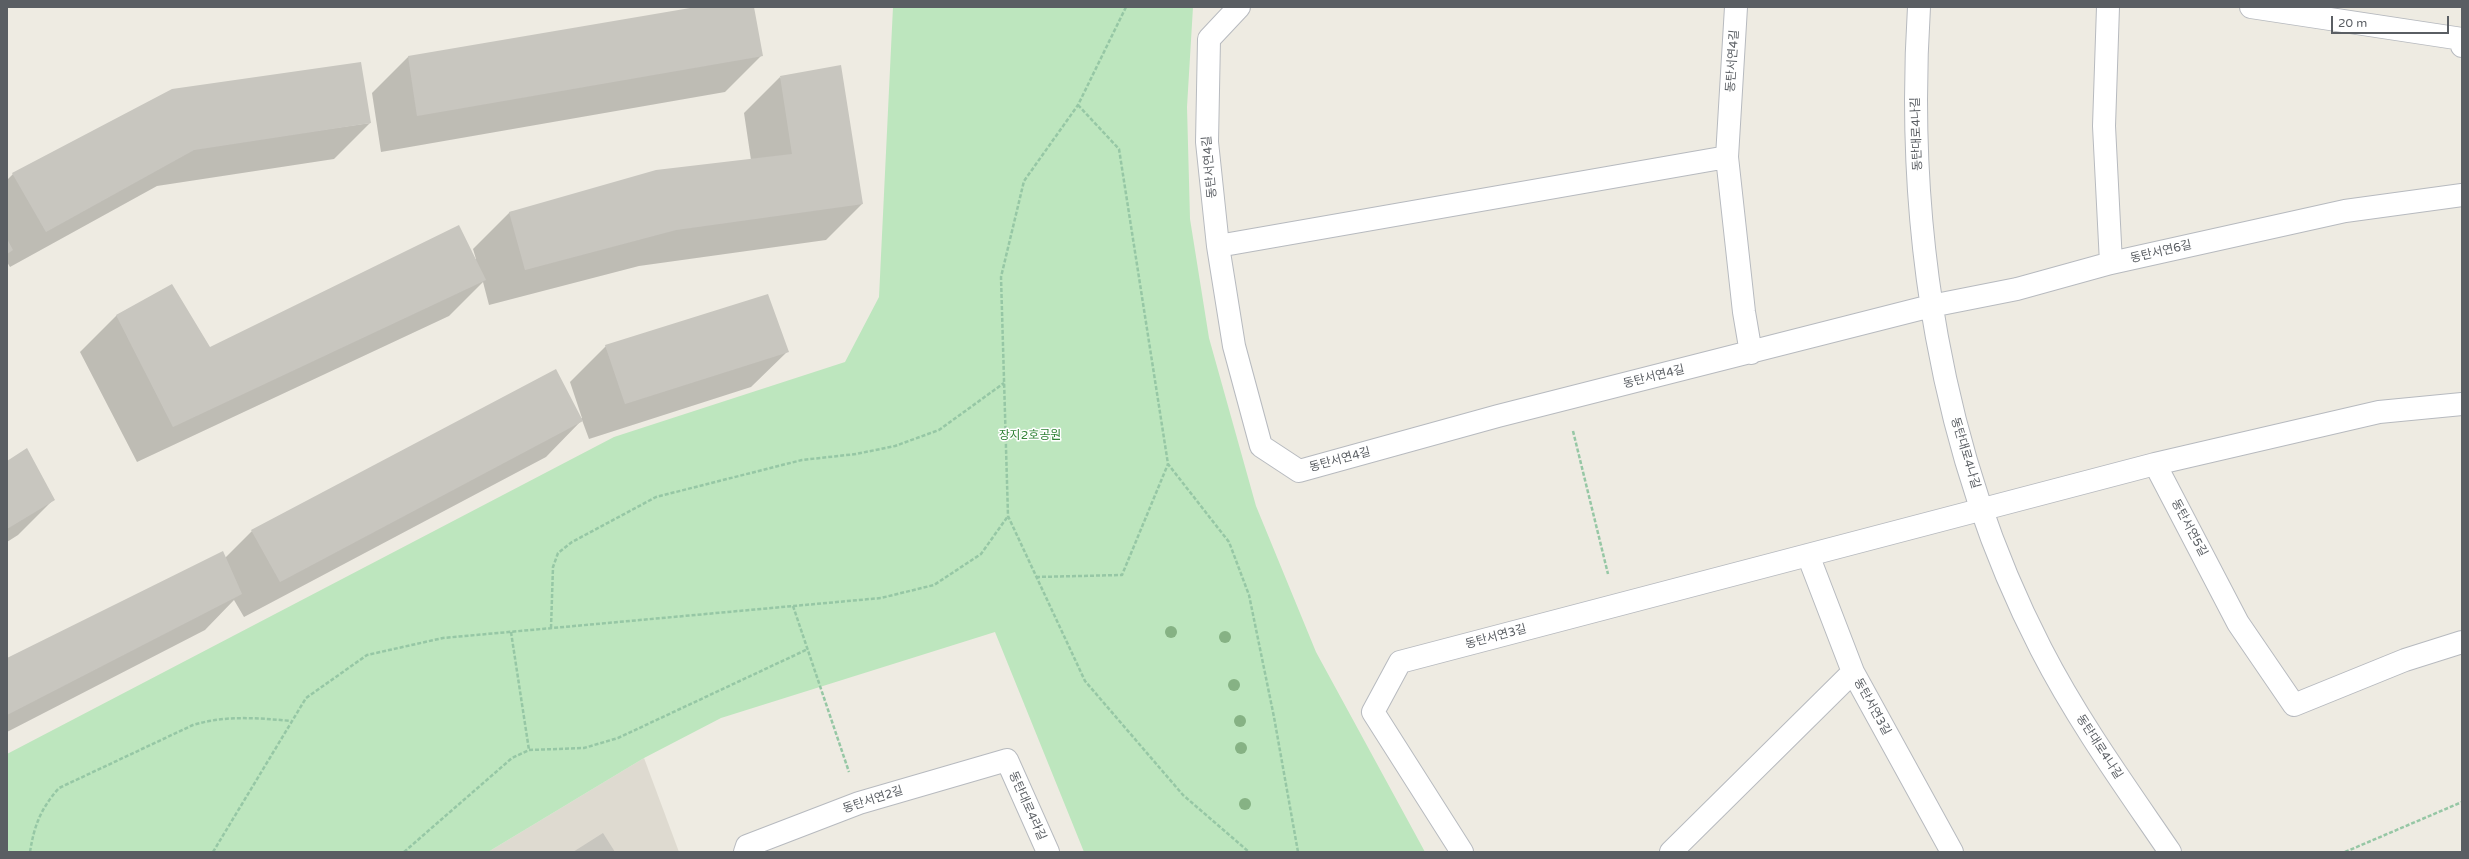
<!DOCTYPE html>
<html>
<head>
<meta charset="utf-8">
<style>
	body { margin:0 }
	#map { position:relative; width:2469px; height:859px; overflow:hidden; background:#eeebe2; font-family:"Varela Round",sans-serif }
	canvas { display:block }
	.frame { position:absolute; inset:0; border:8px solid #5a5e63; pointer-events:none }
	.scale { position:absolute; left:2331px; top:16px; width:118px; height:18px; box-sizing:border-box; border:2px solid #5a5e63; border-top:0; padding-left:5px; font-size:12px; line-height:14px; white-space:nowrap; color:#5a5e63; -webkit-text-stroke:3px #fff; paint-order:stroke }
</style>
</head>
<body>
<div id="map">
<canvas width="2469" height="859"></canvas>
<div class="frame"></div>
<div class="scale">20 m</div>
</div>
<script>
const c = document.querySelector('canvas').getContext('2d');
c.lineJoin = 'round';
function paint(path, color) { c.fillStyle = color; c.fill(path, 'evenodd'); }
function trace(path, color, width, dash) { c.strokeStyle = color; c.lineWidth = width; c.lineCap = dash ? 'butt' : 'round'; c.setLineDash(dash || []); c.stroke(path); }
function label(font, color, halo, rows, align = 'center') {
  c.font = font + ' "Varela Round","Noto Sans KR",sans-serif'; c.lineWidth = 3; c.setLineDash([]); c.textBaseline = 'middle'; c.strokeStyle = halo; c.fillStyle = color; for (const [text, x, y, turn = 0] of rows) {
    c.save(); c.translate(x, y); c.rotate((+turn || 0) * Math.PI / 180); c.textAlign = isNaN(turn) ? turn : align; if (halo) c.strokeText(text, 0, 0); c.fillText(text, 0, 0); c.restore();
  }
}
paint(new Path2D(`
	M 644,758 L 679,852 L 488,852 Z`), '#dedad0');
paint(new Path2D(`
	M 893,7 L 1193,7 L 1187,107 L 1190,219 L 1209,338 L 1256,506 L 1316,652 L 1425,852 L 1084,852 L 995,632 L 721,718 L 644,758 L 488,852 L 7,852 L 7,754 L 614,437 L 845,362 L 879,297 Z`), '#bde6be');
paint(new Path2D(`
	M 702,7 L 753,7 L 761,56 L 725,92 L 381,152 L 372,93 L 408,57 Z
	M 780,77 L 862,204 L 826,240 L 639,266 L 489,305 L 483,282 L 449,316 L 137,462 L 80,352 L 116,316 L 172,286 L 210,348 L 476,259 L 473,249 L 510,212 L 751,160 L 744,113 Z
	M 370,123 L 334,159 L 157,186 L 10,267 L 7,262 L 7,180 L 13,174 Z
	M 606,346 L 788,351 L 751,387 L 589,439 L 582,420 L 546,457 L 244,617 L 234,600 L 205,630 L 7,732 L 7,659 L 225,558 L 252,531 L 582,418 L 570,382 Z
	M 7,462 L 54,499 L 18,535 L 7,542 Z`), '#0003');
paint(new Path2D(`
	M 696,7 L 754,7 L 763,56 L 417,116 L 408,56 Z
	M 361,62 L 371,123 L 194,150 L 46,232 L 12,173 L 172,89 Z
	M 841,65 L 863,204 L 676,230 L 525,270 L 509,212 L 656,170 L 792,154 L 780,76 Z
	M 459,225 L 486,280 L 173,427 L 116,315 L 172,284 L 210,347 Z
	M 7,239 L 13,250 L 7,254 Z
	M 768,294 L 789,352 L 625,404 L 605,345 Z
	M 556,369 L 583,421 L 280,582 L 251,530 Z
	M 27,448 L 55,500 L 7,529 L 7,461 Z
	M 223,551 L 242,594 L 7,715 L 7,658 Z
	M 603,833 L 615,852 L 573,852 Z`), '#c8c6bf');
const minor = new Path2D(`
	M 1239,7 L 1209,39 L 1207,142 L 1218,246 L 1234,346 L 1261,446 L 1299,471 L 1498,416 L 1931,306 L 2017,289 L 2111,263
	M 1736,7 L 1727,157 L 1744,312 L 1751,353
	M 1919,7 C 1905,226 1940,453 2041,649 C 2078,721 2125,786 2170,852
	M 2108,7 L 2104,126 L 2111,263 L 2345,211 L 2462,195
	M 2251,7 L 2462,39 L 2462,46
	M 1218,246 L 1727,157
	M 2462,404 L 2379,412 L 2155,464 L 2238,623 L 2294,705 L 2405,660 L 2462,642
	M 1808,555 L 1853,672 L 1952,852
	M 745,852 L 747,846 L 859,803 L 1007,760 L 1048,852
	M 1462,852 L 1373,712 L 1400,662 L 2155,464
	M 1671,852 L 1853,672`);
trace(minor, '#b7babf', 24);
trace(new Path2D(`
	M 1126,7 L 1078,105 L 1024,181 L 1001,277 L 1008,516 L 1085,681 L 1183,795 L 1249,852
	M 1078,105 L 1119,149 L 1168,464 L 1229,542 L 1249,595 L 1274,717 L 1298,852
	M 1573,431 L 1608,574
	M 1036,577 L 1122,575 L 1168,464
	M 793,606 L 849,772
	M 551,628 L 553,567 L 558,553 L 572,542 L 656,497 L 802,460 L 856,454 L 895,446 L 939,430 L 1004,383
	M 511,632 L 529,750
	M 30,852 C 34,826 41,808 59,788 L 193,725 C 226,715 257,718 292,721
	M 213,852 L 306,698 L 367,655 L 443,638 L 881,598 L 934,585 L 981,554 L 1008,516
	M 404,852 L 512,758 L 529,750 L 584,748 L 618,738 L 808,649
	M 2345,852 L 2462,802`), '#96c7a5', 2.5, [4, 2]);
trace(minor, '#fff', 22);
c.fillStyle = '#86b284';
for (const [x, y] of [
	[1171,632],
	[1225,637],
	[1234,685],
	[1240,721],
	[1241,748],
	[1245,804]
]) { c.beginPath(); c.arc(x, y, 6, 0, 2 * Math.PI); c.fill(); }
label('12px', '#5a5e63', '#fff', [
	["동탄서연4길",1733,61,-86],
	["동탄대로4나길",1917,134,-92],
	["동탄서연4길",1210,167,-95],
	["동탄서연6길",2161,252,-13],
	["동탄서연4길",1654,377,-14],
	["동탄대로4나길",1965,453,73],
	["동탄서연4길",1340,460,-15],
	["동탄서연5길",2189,528,62],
	["동탄서연3길",1496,637,-15],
	["동탄서연3길",1872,707,61],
	["동탄대로4나길",2099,747,57],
	["동탄서연2길",873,800,-18],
	["동탄대로4라길",1027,806,66]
]);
label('12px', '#318337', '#fff', [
	["장지2호공원",1030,436]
]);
</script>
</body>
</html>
